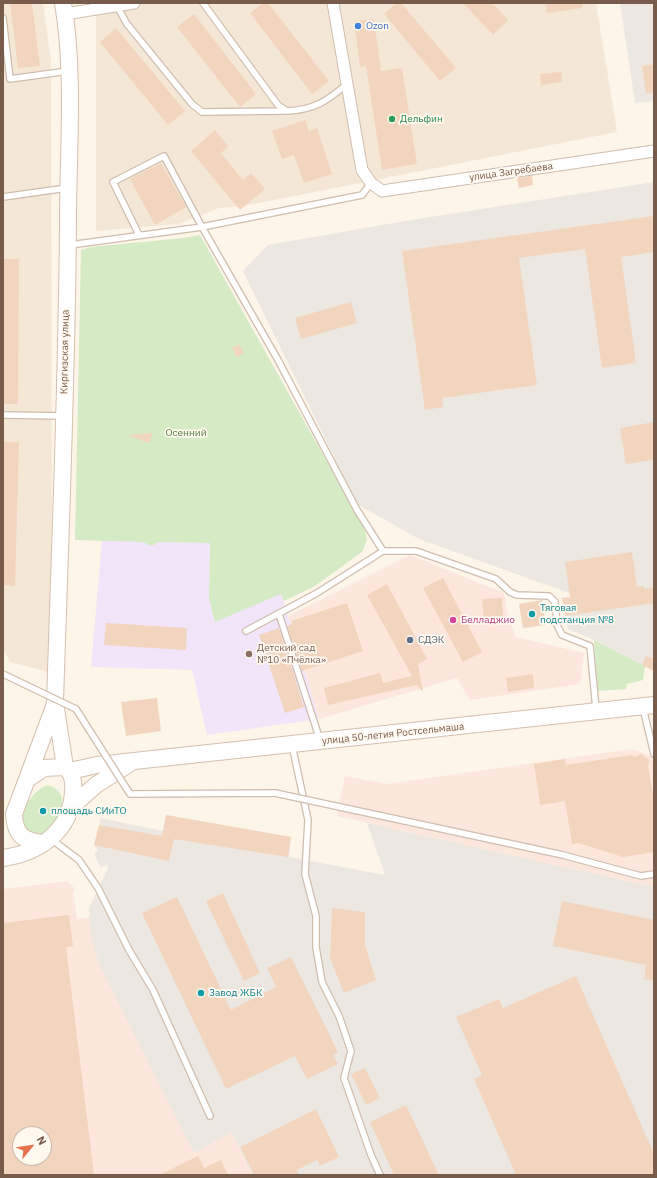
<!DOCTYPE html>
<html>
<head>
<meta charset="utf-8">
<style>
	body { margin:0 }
	#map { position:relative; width:657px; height:1178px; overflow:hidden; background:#fdf5e8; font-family:"IBM Plex Sans",sans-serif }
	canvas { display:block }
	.frame { position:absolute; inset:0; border:4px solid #785c4b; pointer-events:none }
	.north { position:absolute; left:12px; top:1126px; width:40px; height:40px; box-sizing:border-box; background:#fff9ef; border:1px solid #c9baad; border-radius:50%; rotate:61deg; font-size:11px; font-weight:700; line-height:16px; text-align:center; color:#785c4b }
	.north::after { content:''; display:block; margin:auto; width:14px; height:18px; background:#e7724d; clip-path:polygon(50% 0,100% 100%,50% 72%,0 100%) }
</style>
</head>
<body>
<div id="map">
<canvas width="657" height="1178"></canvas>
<div class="frame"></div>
<div class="north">N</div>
</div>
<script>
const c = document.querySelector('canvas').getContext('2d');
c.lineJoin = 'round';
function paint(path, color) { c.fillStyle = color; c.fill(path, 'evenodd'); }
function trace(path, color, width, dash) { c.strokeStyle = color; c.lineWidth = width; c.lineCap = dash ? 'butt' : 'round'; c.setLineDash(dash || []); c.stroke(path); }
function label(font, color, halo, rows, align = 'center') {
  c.font = font + ' "IBM Plex Sans",sans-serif'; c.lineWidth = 3.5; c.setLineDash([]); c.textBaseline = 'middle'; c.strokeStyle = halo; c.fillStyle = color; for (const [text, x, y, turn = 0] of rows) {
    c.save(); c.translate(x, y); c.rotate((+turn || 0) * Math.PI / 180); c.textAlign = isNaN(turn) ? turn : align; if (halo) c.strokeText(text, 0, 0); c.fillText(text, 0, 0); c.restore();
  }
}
paint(new Path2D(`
	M 3,3 L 43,3 L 51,61 L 52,673 L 10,662 L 3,649 Z
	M 96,3 L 596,3 L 617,132 L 244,206 L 219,208 L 179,224 L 96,231 Z`), '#f5e7d6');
paint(new Path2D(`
	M 410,555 L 504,593 L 507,613 L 516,637 L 584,653 L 580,684 L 470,700 L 457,678 L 319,719 L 288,616 Z
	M 632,749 L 654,757 L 654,887 L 337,816 L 345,776 L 387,784 Z
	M 68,881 L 75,889 L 73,892 L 77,919 L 90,917 L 91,935 L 194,1153 L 232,1132 L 252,1175 L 3,1175 L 3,889 ZM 20,1134 L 44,1134 L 44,1158 L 20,1158 Z`), '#fde6dc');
paint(new Path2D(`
	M 620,3 L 654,3 L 654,101 L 635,103 Z
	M 654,182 L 654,671 L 594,640 L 568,629 L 562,598 L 570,597 L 569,593 L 419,539 L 357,504 L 243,271 L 268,245 L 405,221 Z
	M 166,815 L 291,837 L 289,857 L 385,875 L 367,823 L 654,887 L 654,1175 L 252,1175 L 232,1132 L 194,1153 L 99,964 L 91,935 L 89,908 L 108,868 L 106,865 L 101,868 L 94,854 L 98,851 L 94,845 L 101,818 L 163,831 Z`), '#ede7e1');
paint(new Path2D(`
	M 102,540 L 145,542 L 148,545 L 154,545 L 158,542 L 210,543 L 209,599 L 215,622 L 281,593 L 319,719 L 207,735 L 192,670 L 91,667 Z`), '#f2e4f9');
paint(new Path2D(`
	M 200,235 L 365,530 L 367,540 L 362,552 L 315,586 L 284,601 L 281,594 L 215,622 L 209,599 L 210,543 L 158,542 L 154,545 L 148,545 L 144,542 L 75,540 L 81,250 L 91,247 L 183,238 Z
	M 594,640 L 645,666 L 643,680 L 627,684 L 626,689 L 598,691 Z
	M 47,785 C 77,793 56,825 39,836 L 33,836 L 23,828 C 20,811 31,792 47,785 Z`), '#d4ebc6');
paint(new Path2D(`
	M 10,3 L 32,3 L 40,66 L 18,68 Z
	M 263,3 L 268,3 L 329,81 L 312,94 L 250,13 Z
	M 396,3 L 401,3 L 456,68 L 440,81 L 384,14 Z
	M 463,3 L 492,3 L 508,20 L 493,35 Z
	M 546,3 L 582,3 L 582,8 L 547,13 Z
	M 194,14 L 256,94 L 240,107 L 177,27 Z
	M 374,19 L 381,71 L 402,68 L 417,164 L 382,170 L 366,66 L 360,67 L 354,21 Z
	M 116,28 L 185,111 L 168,125 L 100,42 Z
	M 654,64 L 654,92 L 646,94 L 642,66 Z
	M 561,72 L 562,82 L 541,85 L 540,74 Z
	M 305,120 L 309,131 L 317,128 L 332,174 L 304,183 L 294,155 L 282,159 L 272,131 Z
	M 215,130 L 228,146 L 221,153 L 243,180 L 251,173 L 265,189 L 240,210 L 191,151 Z
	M 161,163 L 186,207 L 155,225 L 130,179 Z
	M 532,176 L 533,185 L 519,188 L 517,178 Z
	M 654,216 L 654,252 L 621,257 L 636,363 L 602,368 L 585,249 L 519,258 L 537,385 L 442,398 L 443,407 L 425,410 L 402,251 Z
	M 3,259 L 19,259 L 18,404 L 3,404 Z
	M 351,302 L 357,323 L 301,339 L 295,318 Z
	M 239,344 L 244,353 L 237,357 L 232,348 Z
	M 654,422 L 654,460 L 626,464 L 620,428 Z
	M 153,433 L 149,443 L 127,435 Z
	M 3,442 L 19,442 L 15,586 L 3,585 Z
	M 632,552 L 637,587 L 644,586 L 644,589 L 654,587 L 654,603 L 565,616 L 562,598 L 570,597 L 565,562 Z
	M 443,578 L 482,652 L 463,662 L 423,588 Z
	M 387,584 L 427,659 L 418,664 L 423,692 L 417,685 L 328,705 L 324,688 L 380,673 L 383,683 L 412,676 L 367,595 Z
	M 502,598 L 503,618 L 484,619 L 482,599 Z
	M 542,600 L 546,625 L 523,628 L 519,604 Z
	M 347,603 L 363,651 L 302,671 L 287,626 L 292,624 L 291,621 Z
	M 106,623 L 187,628 L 186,650 L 104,645 Z
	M 279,628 L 304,707 L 285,713 L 259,635 Z
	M 646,656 L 654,659 L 654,671 L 642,665 Z
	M 533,674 L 534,688 L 508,692 L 506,678 Z
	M 157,698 L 161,731 L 126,736 L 121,702 Z
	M 641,754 L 649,760 L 648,767 L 654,801 L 654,852 L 623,857 L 578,843 L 572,844 L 565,801 L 540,805 L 534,764 L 565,759 L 566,765 L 632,755 L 635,757 Z
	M 166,815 L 291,837 L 288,857 L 174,839 L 169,861 L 94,845 L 99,825 L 162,836 Z
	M 223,893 L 260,973 L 244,981 L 206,901 Z
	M 177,897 L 231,1010 L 276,987 L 267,968 L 291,957 L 338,1052 L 333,1055 L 338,1064 L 307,1079 L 295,1056 L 226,1089 L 142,913 Z
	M 562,901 L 654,920 L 654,981 L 644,979 L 646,965 L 553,946 Z
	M 332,908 L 365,912 L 365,945 L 376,980 L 344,993 L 330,958 Z
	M 69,915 L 73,946 L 66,947 L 94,1175 L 3,1175 L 3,923 ZM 20,1134 L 44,1134 L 44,1158 L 20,1158 Z
	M 576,976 L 654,1154 L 654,1175 L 516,1175 L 474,1079 L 482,1075 L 456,1017 L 499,999 L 503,1008 Z
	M 365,1068 L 380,1098 L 366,1105 L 351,1074 Z
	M 406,1105 L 439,1175 L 394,1175 L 370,1122 Z
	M 316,1109 L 339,1157 L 320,1166 L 317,1160 L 297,1170 L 299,1175 L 254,1175 L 240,1147 Z
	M 198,1156 L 204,1168 L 221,1160 L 228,1175 L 159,1175 Z`), '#f2d5bf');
const lane = new Path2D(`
	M 203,3 L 278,105 L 287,111 C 314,110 327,101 347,84
	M 117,6 L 127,24 L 192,104 L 202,112 L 287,111
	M 3,18 L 10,79 L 68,71
	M 371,183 L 362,195 L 202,227 L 278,360 L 357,510 L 383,551 L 416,551 L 496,579 L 510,592 L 517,595 L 549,596 L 555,602 L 557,625 L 562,635 L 590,646 L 596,709
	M 3,197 L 67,188
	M 70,245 C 114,239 158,233 202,227 L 164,156 L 113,182 L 139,235
	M 3,415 L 63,416
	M 279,614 L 320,740
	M 246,631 L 317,593 L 383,551
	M 643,708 L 654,754
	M 292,745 L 308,820 L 305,874 L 316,916 L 316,947 L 322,982 L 339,1016 L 351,1051 L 344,1078 L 371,1155 L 380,1175
	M 51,839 L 79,860 L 98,888 L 129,950 L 153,990 L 210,1116`);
const street = new Path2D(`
	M 333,3 L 362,170 L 371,183 L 382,191 L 654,151
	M 65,14 L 134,3`);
const secondary = new Path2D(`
	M 63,3 C 75,74 68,149 68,221 C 67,381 60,542 55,702 L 65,767
	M 70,771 L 97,765 L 654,705
	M 71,807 L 96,785 L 129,764
	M 43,843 C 23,841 15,835 14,814 L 55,704
	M 3,858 C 39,853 71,831 73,792 C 74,783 73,773 65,767 L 44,768 L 29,778`);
trace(lane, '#cfbdad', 8);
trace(street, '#cfbdad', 13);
trace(secondary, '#d5bfad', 18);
trace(lane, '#fff', 5.5);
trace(street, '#fff', 11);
trace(secondary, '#fff', 16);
const laneBridge = new Path2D(`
	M 3,674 L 76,709 L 130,794 L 275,793 L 563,855 L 641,876 L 654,874`);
trace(laneBridge, '#cfbdad', 8, []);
trace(laneBridge, '#fff', 5.5);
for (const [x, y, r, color] of [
	[358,26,4,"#3f7fe0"],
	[392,119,4,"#2e9e5b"],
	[532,614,4,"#0f9aa8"],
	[453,620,4,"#d1479c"],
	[410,640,4,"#5c6f8a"],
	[249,654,4,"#8d6e63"],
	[43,811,4,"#0f9aa8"],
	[201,993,4,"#0f9aa8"]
]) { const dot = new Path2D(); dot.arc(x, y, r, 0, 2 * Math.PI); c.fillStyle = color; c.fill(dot); trace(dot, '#fff9ef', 1.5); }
label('10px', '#366cbe', '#fff9ef', [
	["Ozon",366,26]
], 'left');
label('10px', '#27864d', '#fff9ef', [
	["Дельфин",400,119]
], 'left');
label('10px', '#785c4b', '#fff9ef', [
	["улица Загребаева",511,172,-8],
	["Киргизская улица",65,352,-89],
	["улица 50-летия Ростсельмаша",393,734,-6]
]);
label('10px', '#537d42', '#fff9ef', [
	["Осенний",186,433]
]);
label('10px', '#0d838f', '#fff9ef', [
	["Тяговая",540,608],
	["подстанция №8",540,620],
	["площадь СИиТО",51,811],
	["Завод ЖБК",209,993]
], 'left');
label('10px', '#b23c85', '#fff9ef', [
	["Белладжио",461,620]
], 'left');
label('10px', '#4e5e75', '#fff9ef', [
	["СДЭК",418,640]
], 'left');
label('10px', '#785e54', '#fff9ef', [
	["Детский сад",257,648],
	["№10 «Пчёлка»",257,660]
], 'left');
</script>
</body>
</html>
